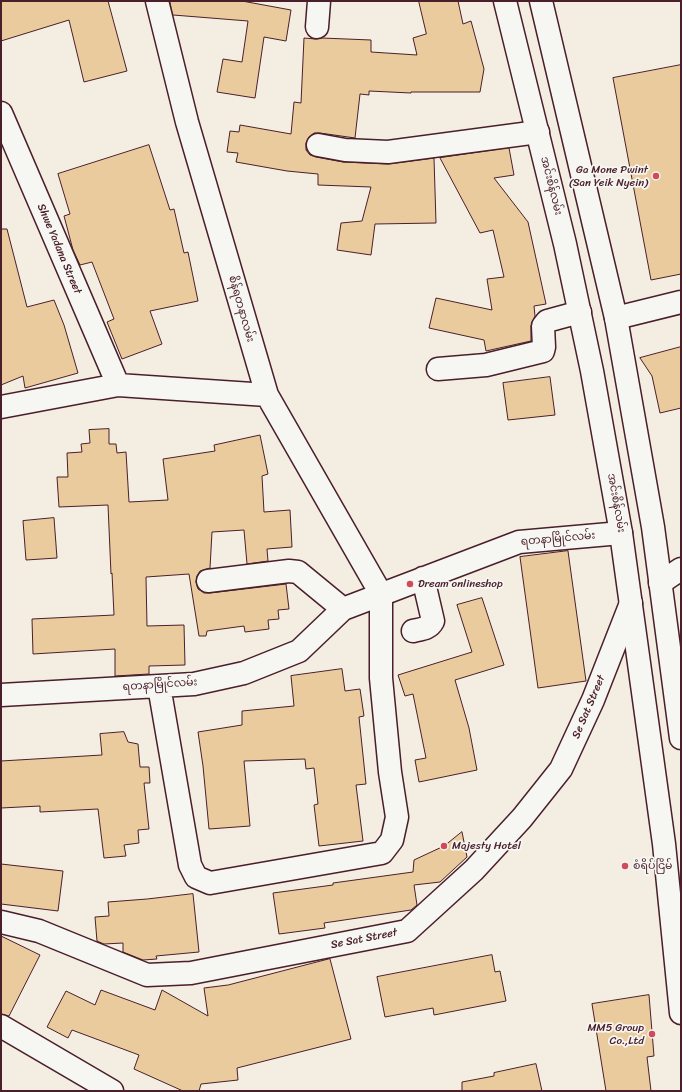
<!DOCTYPE html>
<html>
<head>
<meta charset="utf-8">
<style>
	body { margin:0 }
	#map { position:relative; width:682px; height:1092px; overflow:hidden; background:#f4ede1; font-family:Sriracha,sans-serif }
	canvas { display:block }
	.frame { position:absolute; inset:0; border:2px solid #4a1f2b; pointer-events:none }
</style>
</head>
<body>
<div id="map">
<canvas width="682" height="1092"></canvas>
<div class="frame"></div>
</div>
<script>
const c = document.querySelector('canvas').getContext('2d');
c.lineJoin = 'round';
function paint(path, color) { c.fillStyle = color; c.fill(path, 'evenodd'); }
function trace(path, color, width, dash) { c.strokeStyle = color; c.lineWidth = width; c.lineCap = dash ? 'butt' : 'round'; c.setLineDash(dash || []); c.stroke(path); }
function label(font, color, halo, rows, align = 'center') {
  c.font = font + ' Sriracha,"Noto Sans Myanmar",sans-serif'; c.lineWidth = 3.5; c.setLineDash([]); c.textBaseline = 'middle'; c.strokeStyle = halo; c.fillStyle = color; for (const [text, x, y, turn = 0] of rows) {
    c.save(); c.translate(x, y); c.rotate((+turn || 0) * Math.PI / 180); c.textAlign = isNaN(turn) ? turn : align; if (halo) c.strokeText(text, 0, 0); c.fillText(text, 0, 0); c.restore();
  }
}
const building = new Path2D(`
	M 1,1 L 108,1 L 127,71 L 84,82 L 69,20 L 1,41 Z
	M 170,1 L 242,1 L 291,10 L 286,41 L 264,37 L 255,98 L 217,92 L 223,59 L 242,62 L 248,21 L 173,15 Z
	M 419,1 L 458,1 L 463,24 L 471,21 L 484,69 L 480,92 L 411,92 L 411,93 L 369,91 L 369,95 L 360,94 L 355,138 L 320,133 L 314,133 L 309,137 L 306,143 L 306,150 L 310,155 L 316,157 L 343,162 L 388,164 L 434,158 L 436,223 L 375,224 L 371,255 L 337,250 L 341,223 L 362,221 L 371,187 L 318,185 L 318,174 L 287,171 L 236,162 L 238,153 L 227,152 L 230,131 L 239,132 L 240,125 L 291,134 L 294,102 L 301,103 L 304,38 L 316,39 L 322,38 L 371,40 L 371,52 L 417,55 L 413,38 L 426,34 Z
	M 681,65 L 681,274 L 651,280 L 613,78 Z
	M 149,145 L 170,210 L 174,209 L 184,253 L 188,252 L 198,301 L 150,311 L 162,344 L 122,359 L 107,322 L 114,319 L 92,262 L 80,265 L 73,250 L 64,216 L 70,214 L 58,174 Z
	M 509,148 L 514,175 L 494,178 L 528,222 L 546,304 L 534,306 L 535,316 L 531,326 L 531,341 L 486,351 L 484,340 L 429,328 L 436,298 L 492,310 L 487,279 L 504,277 L 493,230 L 480,233 L 440,158 Z
	M 1,229 L 7,229 L 27,307 L 54,300 L 64,325 L 78,373 L 25,388 L 23,376 L 1,385 Z
	M 681,347 L 681,408 L 660,413 L 652,376 L 640,358 Z
	M 550,377 L 555,415 L 508,420 L 503,383 Z
	M 109,429 L 109,444 L 116,444 L 117,453 L 126,452 L 129,502 L 168,500 L 163,459 L 215,451 L 214,445 L 260,435 L 268,474 L 262,476 L 264,512 L 290,510 L 292,547 L 267,549 L 268,561 L 247,564 L 244,530 L 212,532 L 210,568 L 200,571 L 197,576 L 196,582 L 198,589 L 204,593 L 210,593 L 286,584 L 289,609 L 278,610 L 279,619 L 268,620 L 269,629 L 245,632 L 244,626 L 207,631 L 206,636 L 199,636 L 189,574 L 146,577 L 147,626 L 184,625 L 185,665 L 149,666 L 149,674 L 115,676 L 115,649 L 33,654 L 32,619 L 114,615 L 112,573 L 111,574 L 108,505 L 59,507 L 57,477 L 68,477 L 67,453 L 82,452 L 81,444 L 90,443 L 89,430 Z
	M 54,518 L 57,558 L 26,560 L 23,521 Z
	M 568,551 L 586,681 L 538,688 L 520,557 Z
	M 482,598 L 504,665 L 455,680 L 469,728 L 477,770 L 419,782 L 415,760 L 426,758 L 413,694 L 405,696 L 398,675 L 472,652 L 457,605 Z
	M 342,669 L 345,691 L 360,689 L 364,716 L 359,717 L 366,784 L 356,785 L 363,841 L 319,846 L 314,805 L 318,804 L 314,768 L 306,769 L 305,759 L 244,761 L 250,826 L 209,829 L 203,766 L 198,732 L 242,725 L 242,711 L 294,706 L 291,676 Z
	M 124,732 L 128,742 L 138,744 L 140,767 L 149,767 L 150,783 L 144,783 L 149,829 L 138,830 L 139,843 L 124,845 L 126,856 L 104,858 L 98,809 L 40,812 L 40,806 L 1,808 L 1,761 L 102,755 L 100,734 Z
	M 462,832 L 467,857 L 440,882 L 414,885 L 417,905 L 411,910 L 324,923 L 325,928 L 279,934 L 273,893 L 333,885 L 333,883 L 413,872 L 414,860 L 444,846 Z
	M 1,864 L 63,871 L 58,911 L 1,904 Z
	M 193,894 L 199,952 L 156,956 L 157,959 L 143,960 L 123,952 L 123,943 L 104,944 L 97,941 L 95,917 L 109,916 L 108,902 L 147,899 Z
	M 1,936 L 40,955 L 9,1016 L 1,1014 Z
	M 492,955 L 495,972 L 500,971 L 506,1001 L 434,1015 L 433,1008 L 385,1017 L 377,977 Z
	M 330,959 L 351,1039 L 237,1068 L 238,1080 L 201,1084 L 199,1091 L 183,1091 L 134,1069 L 139,1055 L 72,1030 L 68,1038 L 47,1027 L 66,991 L 95,1005 L 101,990 L 155,1010 L 162,990 L 208,1016 L 204,988 L 228,985 Z
	M 649,995 L 654,1056 L 647,1057 L 651,1091 L 606,1091 L 592,1004 Z
	M 536,1064 L 542,1091 L 462,1091 L 462,1082 L 494,1076 L 494,1073 Z`);
paint(building, '#eacb9d');
trace(building, '#4a1f2b', 1);
const minor = new Path2D(`
	M 157,1 L 187,122 L 267,395 L 381,594
	M 317,27 L 319,1
	M 1,113 L 118,385
	M 318,145 L 345,150 L 388,152 L 538,132
	M 616,318 L 681,302
	M 438,369 L 486,365 L 543,351 L 544,347 L 543,326 L 547,321 L 580,312
	M 1,407 L 118,385 L 267,395
	M 208,581 L 289,571 L 298,572 L 343,609
	M 660,583 L 681,569
	M 413,631 C 421,629 429,629 433,621 L 423,578
	M 159,686 L 190,865 L 196,877 L 210,883 L 382,853 L 392,840 L 397,817 L 390,772 L 381,678 L 381,594
	M 1,695 L 194,684 L 244,673 L 299,651 L 343,609 L 519,542 L 621,533
	M 1,922 L 39,931 L 147,975 L 191,973 L 407,931 L 474,870 L 522,818 L 561,769 L 593,700 L 631,603
	M 1,1026 L 112,1091`);
const major = new Path2D(`
	M 505,1 L 565,244 L 592,371 L 621,533 L 664,844 L 681,1013
	M 541,1 L 616,318 L 653,527 L 681,738`);
trace(minor, '#4a1f2b', 25);
trace(major, '#4a1f2b', 25);
trace(minor, '#f6f6f2', 22);
trace(major, '#f6f6f2', 22);
for (const [x, y, r, color] of [
	[656,176,4,"#d1495b"],
	[410,584,4,"#d1495b"],
	[444,846,4,"#d1495b"],
	[625,866,4,"#d1495b"],
	[652,1034,4,"#d1495b"]
]) { const dot = new Path2D(); dot.arc(x, y, r, 0, 2 * Math.PI); c.fillStyle = color; c.fill(dot); trace(dot, '#f6f6f2', 1.5); }
label('11px', '#4a1f2b', '#f6f6f2', [
	["Ga Mone Pwint",648,170,"right"],
	["(San Yeik Nyein)",648,183,"right"],
	["Dream onlineshop",418,584],
	["Majesty Hotel",452,846],
	["စံရိပ်ငြိမ်",633,866],
	["MM5 Group",644,1028,"right"],
	["Co.,Ltd",644,1041,"right"]
], 'left');
label('11px', '#4a1f2b', '#f6f6f2', [
	["အင်းစိန်လမ်း",551,186,76],
	["Shwe Yadana Street",59,249,67],
	["စိန်ရတနာလမ်း",241,309,74],
	["အင်းစိန်လမ်း",616,503,80],
	["ရတနာမြိုင်လမ်း",558,539,-5],
	["ရတနာမြိုင်လမ်း",160,685,-4],
	["Se Sat Street",589,707,-67],
	["Se Sat Street",364,939,-11]
]);
</script>
</body>
</html>
